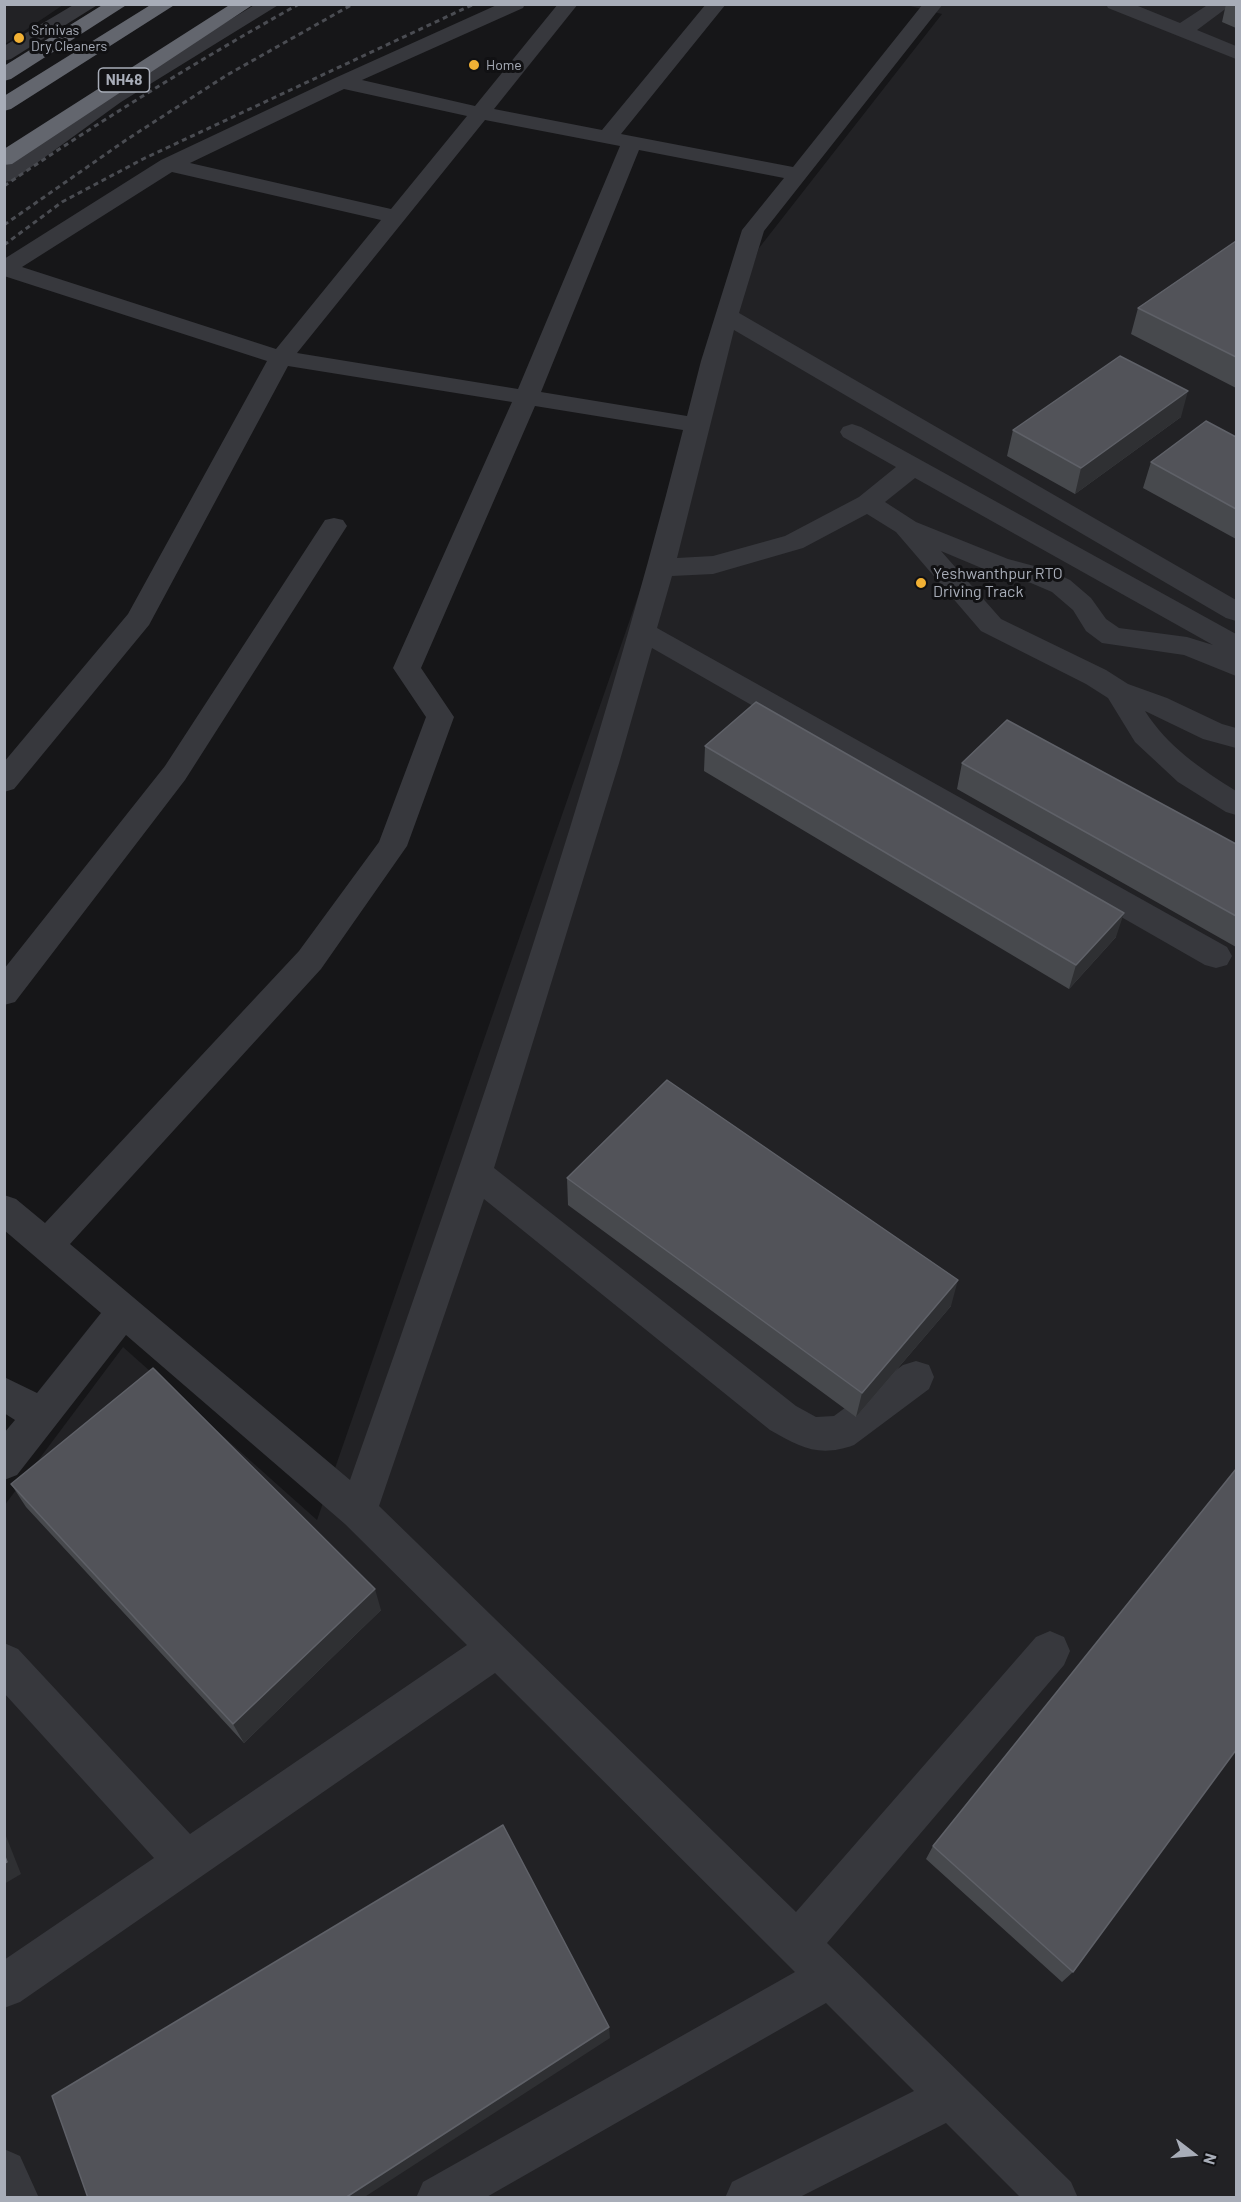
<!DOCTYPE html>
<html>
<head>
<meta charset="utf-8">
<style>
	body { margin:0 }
	#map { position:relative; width:1241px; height:2202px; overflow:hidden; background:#161618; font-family:Barlow,sans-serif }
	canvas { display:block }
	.frame { position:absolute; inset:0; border:6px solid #a8adb8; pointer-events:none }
	.north { position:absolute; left:1163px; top:2124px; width:60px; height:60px; -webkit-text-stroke:4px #111113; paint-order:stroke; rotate:106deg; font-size:16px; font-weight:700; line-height:24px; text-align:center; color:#a8adb8 }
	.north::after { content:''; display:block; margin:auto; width:21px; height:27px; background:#a8adb8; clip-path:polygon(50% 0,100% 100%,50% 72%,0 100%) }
</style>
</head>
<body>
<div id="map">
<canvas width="1241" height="2202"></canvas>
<div class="frame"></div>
<div class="north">N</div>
</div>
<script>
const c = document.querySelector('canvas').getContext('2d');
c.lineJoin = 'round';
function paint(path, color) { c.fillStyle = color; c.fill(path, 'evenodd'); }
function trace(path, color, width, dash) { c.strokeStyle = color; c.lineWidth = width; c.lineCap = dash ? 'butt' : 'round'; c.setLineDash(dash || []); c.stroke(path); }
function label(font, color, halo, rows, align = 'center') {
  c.font = font + ' Barlow,sans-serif'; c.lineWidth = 6; c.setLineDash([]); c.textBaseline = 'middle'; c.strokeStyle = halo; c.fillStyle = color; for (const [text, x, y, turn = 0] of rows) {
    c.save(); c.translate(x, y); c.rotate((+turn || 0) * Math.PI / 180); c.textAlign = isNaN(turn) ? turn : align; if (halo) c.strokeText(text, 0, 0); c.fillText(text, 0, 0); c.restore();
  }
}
paint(new Path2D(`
	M 5,4 L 63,4 L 63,5 L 5,44 Z
	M 906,5 L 1236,5 L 1236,2197 L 5,2197 L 4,1506 L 123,1347 L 317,1520 L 759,248 L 942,14 Z`), '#222225');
paint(new Path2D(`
	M 75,4 L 99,4 L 11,59 L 4,61 L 4,46 Z
	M 256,4 L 280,4 L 121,102 L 12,181 L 4,182 L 4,166 L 107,94 Z
	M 499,4 L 525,4 L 523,8 L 362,80 L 475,106 L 558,4 L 578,4 L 494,109 L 602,130 L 706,4 L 726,4 L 621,134 L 793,167 L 923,4 L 943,4 L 764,231 L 739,313 L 1236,600 L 1236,621 L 1226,618 L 734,330 L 677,558 L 713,556 L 785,536 L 859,497 L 896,467 L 843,437 L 840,432 L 843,427 L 852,424 L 861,427 L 1236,634 L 1236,676 L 1184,655 L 1102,643 L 1086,631 L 1073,610 L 1052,592 L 1031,583 L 991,572 L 941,551 L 1001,619 L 1106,670 L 1128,684 L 1167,698 L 1222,724 L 1236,728 L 1236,748 L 1203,739 L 1145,711 C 1167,746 1201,769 1236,791 L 1236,815 L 1226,812 L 1178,782 L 1135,742 L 1108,698 L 1086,684 L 981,631 L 896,532 L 867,514 L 803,548 L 713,574 L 672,576 L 657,628 L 1227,947 L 1232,956 L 1227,965 L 1216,968 L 1205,965 L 652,648 L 620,760 L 494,1168 L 796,1406 L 816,1417 L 834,1416 L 903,1365 L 916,1361 L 929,1365 L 934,1377 L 929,1389 L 854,1445 C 819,1458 800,1447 770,1430 L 484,1199 L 379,1506 L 796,1912 L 1036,1637 L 1050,1631 L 1064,1637 L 1070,1651 L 1064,1665 L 827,1943 L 1071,2182 L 1078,2198 L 1021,2198 L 946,2123 L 798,2198 L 725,2198 L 732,2182 L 914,2091 L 826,2003 L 485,2198 L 416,2198 L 423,2182 L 795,1972 L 495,1673 L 20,2002 L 4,2008 L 4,1960 L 154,1858 L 4,1693 L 4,1643 L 18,1649 L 190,1834 L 467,1645 L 345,1524 L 126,1335 L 17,1475 L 4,1480 L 4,1433 L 15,1420 L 4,1413 L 4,1377 L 37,1393 L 101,1313 L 4,1230 L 4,1195 L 16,1199 L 45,1223 L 299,951 L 379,842 L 426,717 L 393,668 L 512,402 L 288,366 L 149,625 L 14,789 L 4,792 L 4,762 L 128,614 L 267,361 L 4,276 L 4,259 L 161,160 L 335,78 ZM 344,89 L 467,116 L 391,209 L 190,163 ZM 485,120 L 620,146 L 518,389 L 297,353 ZM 639,150 L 784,178 L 742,230 L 701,361 L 687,416 L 541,392 ZM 172,172 L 381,220 L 276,349 L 22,267 ZM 535,406 L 683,430 C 592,786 473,1134 350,1480 L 70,1244 L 321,969 L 407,846 L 454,717 L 421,668 ZM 915,478 L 1213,645 L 1187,637 L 1119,628 L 1106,619 L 1091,598 L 1070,580 L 1049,570 L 1008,559 L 916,522 L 885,502 Z
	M 1106,4 L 1133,4 L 1180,23 L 1209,4 L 1232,4 L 1197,30 L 1236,46 L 1236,59 L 1108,8 Z
	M 334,518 L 343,520 L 347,526 L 185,780 L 15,1002 L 4,1005 L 4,969 L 165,766 L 325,520 Z
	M 4,2149 L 20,2156 L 39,2198 L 4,2198 Z`), '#37383d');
paint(new Path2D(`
	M 104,4 L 128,4 L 11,79 L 4,81 L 4,66 Z
	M 152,4 L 176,4 L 11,109 L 4,111 L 4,96 Z
	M 231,4 L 254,4 L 12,164 L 4,165 L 4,149 Z`), '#63666e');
trace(new Path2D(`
	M 4,186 C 100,121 197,61 299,4
	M 4,225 L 126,140 L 227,75 L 353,4
	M 4,245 L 62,202 L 143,159 L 474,4`), '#4a4c52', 3, [5, 4]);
paint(new Path2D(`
	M 1226,4 L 1236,4 L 1236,28 L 1222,22 Z
	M 1236,241 L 1236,388 L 1131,334 L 1138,308 Z
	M 1181,417 L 1075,494 L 1007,456 L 1013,430 Z
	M 1236,437 L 1236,539 L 1143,488 L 1151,462 Z
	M 705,746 L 1116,937 L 1069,989 L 704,771 Z
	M 962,763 L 1236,844 L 1236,947 L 957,789 Z
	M 567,1178 L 951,1306 L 856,1417 L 568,1205 Z
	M 11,1484 L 381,1610 L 244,1743 L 26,1507 Z
	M 933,1846 L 1073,1972 L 1062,1982 L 926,1859 Z`), '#47494d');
paint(new Path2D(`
	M 1188,391 L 1181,417 L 1075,494 L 1081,468 Z
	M 1124,913 L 1116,937 L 1069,989 L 1076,965 Z
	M 958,1280 L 951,1306 L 856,1417 L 862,1393 Z
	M 375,1589 L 381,1610 L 244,1743 L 233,1724 Z
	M 4,1831 L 21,1874 L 4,1884 Z
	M 609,2027 L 610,2038 L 363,2198 L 345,2198 Z`), '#2f3033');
const building = new Path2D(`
	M 1236,241 L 1236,357 L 1138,308 Z
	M 1120,356 L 1188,391 L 1081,468 L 1013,430 Z
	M 1206,421 L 1236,437 L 1236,509 L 1151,462 Z
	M 756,702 L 1124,913 L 1076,965 L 705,746 Z
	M 1007,720 L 1236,844 L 1236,916 L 962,763 Z
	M 667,1080 L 958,1280 L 862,1393 L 567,1178 Z
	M 153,1368 L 375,1589 L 233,1724 L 11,1484 Z
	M 1236,1469 L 1236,1750 L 1073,1972 L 933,1846 Z
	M 503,1825 L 609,2027 L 345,2198 L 88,2198 L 52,2096 Z
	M 4,1854 L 7,1862 L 4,1864 Z`);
paint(building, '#525359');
trace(building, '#5f6168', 1.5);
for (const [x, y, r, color] of [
	[19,38,6,"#f2b134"],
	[474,65,6,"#f2b134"],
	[921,583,6,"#f2b134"]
]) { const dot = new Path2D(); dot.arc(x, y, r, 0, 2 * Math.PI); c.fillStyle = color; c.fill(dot); trace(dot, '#111113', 2); }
label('14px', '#a8adb8', '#111113', [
	["Srinivas",31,30],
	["Dry Cleaners",31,46],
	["Home",486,65]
], 'left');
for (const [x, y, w] of [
	[124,80,51]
]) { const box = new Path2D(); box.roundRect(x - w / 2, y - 12, w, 24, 4.5); c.fillStyle = '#111113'; c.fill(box); trace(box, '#a8adb8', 1.5); }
label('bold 15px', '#a8adb8', null, [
	["NH48",124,80]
]);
label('16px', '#a8adb8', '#111113', [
	["Yeshwanthpur RTO",933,574],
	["Driving Track",933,592]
], 'left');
</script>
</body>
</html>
